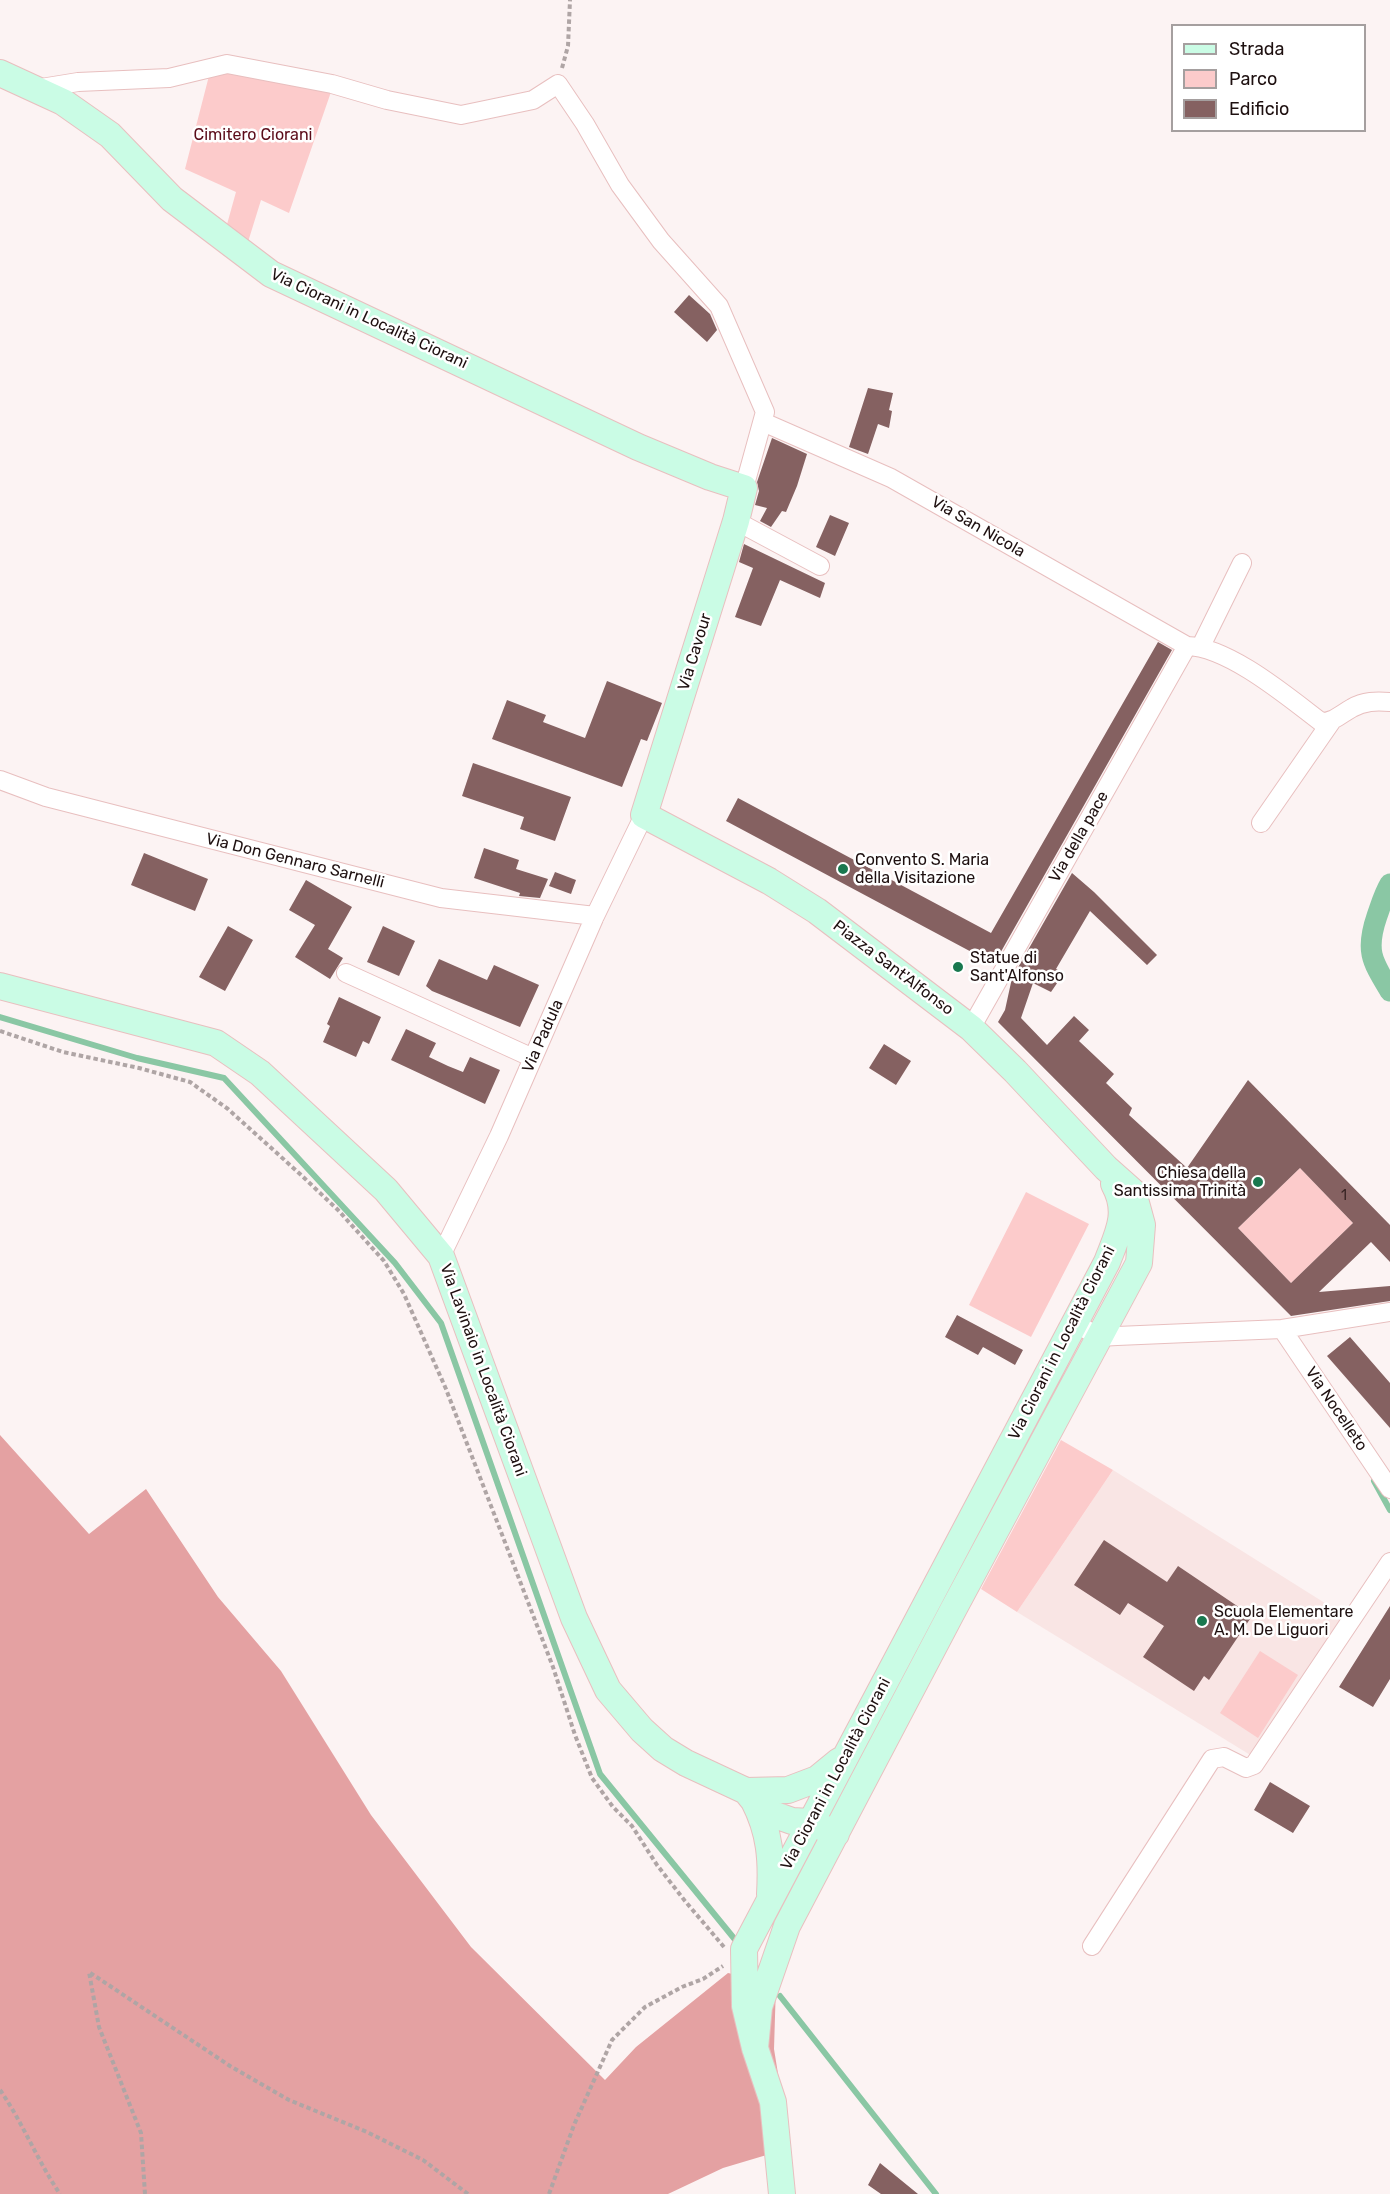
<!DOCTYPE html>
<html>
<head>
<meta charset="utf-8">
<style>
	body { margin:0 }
	#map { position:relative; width:1390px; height:2194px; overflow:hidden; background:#fcf3f3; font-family:Rubik,sans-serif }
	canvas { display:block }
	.legend { position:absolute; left:1171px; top:24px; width:195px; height:108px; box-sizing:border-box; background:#fff; border:2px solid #a59f9f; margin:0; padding:8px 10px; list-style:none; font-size:18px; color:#1e1010 }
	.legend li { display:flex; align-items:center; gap:12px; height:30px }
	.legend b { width:30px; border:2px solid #a59f9f }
</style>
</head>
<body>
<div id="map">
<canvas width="1390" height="2194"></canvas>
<ul class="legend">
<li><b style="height:8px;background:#cafce5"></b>Strada</li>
<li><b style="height:16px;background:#fccbcb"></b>Parco</li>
<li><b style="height:16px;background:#856161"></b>Edificio</li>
</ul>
</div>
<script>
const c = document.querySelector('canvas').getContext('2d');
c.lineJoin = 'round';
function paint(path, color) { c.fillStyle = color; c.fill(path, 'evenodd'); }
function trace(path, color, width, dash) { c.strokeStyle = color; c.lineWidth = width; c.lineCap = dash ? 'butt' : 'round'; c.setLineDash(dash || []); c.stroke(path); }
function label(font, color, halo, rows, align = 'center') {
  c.font = font + ' Rubik,sans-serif'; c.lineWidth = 5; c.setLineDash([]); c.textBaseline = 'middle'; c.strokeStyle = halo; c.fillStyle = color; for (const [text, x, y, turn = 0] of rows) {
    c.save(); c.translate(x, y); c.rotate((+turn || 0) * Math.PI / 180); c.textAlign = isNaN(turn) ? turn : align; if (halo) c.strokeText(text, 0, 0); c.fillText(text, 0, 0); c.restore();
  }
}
paint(new Path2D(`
	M 1113,1470 L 1344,1615 L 1252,1756 L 1017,1612 Z`), '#f9e5e4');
paint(new Path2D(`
	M 211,68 L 331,92 L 289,213 L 261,200 L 248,242 L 226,228 L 236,192 L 185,169 Z
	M 1300,1168 L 1353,1223 L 1291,1283 L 1238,1228 Z
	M 1026,1192 L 1089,1224 L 1031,1337 L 969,1305 Z
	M 1061,1440 L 1113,1470 L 1017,1612 L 981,1589 Z
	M 1260,1651 L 1298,1675 L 1258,1738 L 1220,1713 Z`), '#fccbcb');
paint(new Path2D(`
	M 0,1435 L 89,1534 L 146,1489 L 218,1597 L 281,1671 L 371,1815 L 471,1947 L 605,2080 L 636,2047 L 728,1973 L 776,1984 L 774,2049 L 790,2148 L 723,2168 L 668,2194 L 0,2194 Z`), '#e4a1a2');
trace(new Path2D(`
	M 0,1017 L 137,1058 L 224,1078 L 395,1263 L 441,1323 L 600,1774 L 737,1942
	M 1374,1481 L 1390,1510
	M 780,1996 L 936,2194`), '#8ac7a4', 6);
trace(new Path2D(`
	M 1390,884 C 1384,894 1381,905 1377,916 C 1365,951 1372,961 1390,991`), '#8ac7a4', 21);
paint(new Path2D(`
	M 689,295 L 710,314 L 717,330 L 707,342 L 674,312 Z
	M 868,388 L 893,393 L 889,410 L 892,411 L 889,428 L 878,424 L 868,454 L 849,447 Z
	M 772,438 L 807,454 L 797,486 L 786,512 L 782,511 L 771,527 L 760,521 L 767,508 L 755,505 L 759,491 L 757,482 Z
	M 830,515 L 849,523 L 835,556 L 816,547 Z
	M 744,544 L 825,583 L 820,598 L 780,580 L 761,626 L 735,617 L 753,568 L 739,562 Z
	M 1158,642 L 1172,650 L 994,964 L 726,821 L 738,798 L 991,933 Z
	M 607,681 L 662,703 L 647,741 L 641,739 L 622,787 L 492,739 L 507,700 L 546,715 L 543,722 L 585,738 Z
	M 473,763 L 571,797 L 555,841 L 520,829 L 524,817 L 462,796 Z
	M 484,848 L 519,860 L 516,869 L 548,879 L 540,898 L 519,896 L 520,893 L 474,878 Z
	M 144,853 L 208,879 L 195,911 L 131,885 Z
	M 555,872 L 576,880 L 571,894 L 549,886 Z
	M 1072,873 L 1094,892 L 1157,955 L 1147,965 L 1090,911 L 1056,969 L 1064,973 L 1051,992 L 1033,983 L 1021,1018 L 1047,1045 L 1074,1016 L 1089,1030 L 1079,1041 L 1114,1074 L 1106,1083 L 1132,1108 L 1129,1115 L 1187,1168 L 1248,1080 L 1390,1225 L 1390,1262 L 1371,1242 L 1319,1292 L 1390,1286 L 1390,1301 L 1291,1316 L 998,1022 L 1005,1010 L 1012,978 ZM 1300,1168 L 1353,1223 L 1291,1283 L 1238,1228 Z
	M 306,880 L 352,907 L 328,949 L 343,958 L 330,979 L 295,957 L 315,925 L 289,910 Z
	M 228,926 L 253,940 L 225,991 L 199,977 Z
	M 383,926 L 415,941 L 399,976 L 367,962 Z
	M 439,959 L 487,980 L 494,965 L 539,985 L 520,1027 L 432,991 L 426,986 Z
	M 339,997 L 381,1017 L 369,1044 L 363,1041 L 356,1057 L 323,1042 L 330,1026 L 327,1024 Z
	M 406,1029 L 436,1043 L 429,1057 L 448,1066 L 463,1072 L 470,1057 L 500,1070 L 485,1104 L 391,1060 Z
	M 884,1044 L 911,1061 L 896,1085 L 869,1068 Z
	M 957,1315 L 1023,1350 L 1015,1365 L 983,1347 L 978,1355 L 945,1337 Z
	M 1350,1337 L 1390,1383 L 1390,1428 L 1327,1356 Z
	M 1104,1540 L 1167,1582 L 1178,1566 L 1252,1616 L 1209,1680 L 1204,1676 L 1194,1691 L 1143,1657 L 1164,1626 L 1128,1603 L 1120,1615 L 1074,1585 Z
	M 1390,1606 L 1390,1679 L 1373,1707 L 1339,1687 Z
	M 1270,1782 L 1310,1806 L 1293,1833 L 1254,1810 Z
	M 880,2163 L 918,2194 L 881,2194 L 868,2185 Z`), '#856161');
const street = new Path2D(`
	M 35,89 L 78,82 L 169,78 L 227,64 L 332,84 L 387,100 L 461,115 L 533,100 L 558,84 L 585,124 L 620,185 L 661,241 L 719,306 L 765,412 L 744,488
	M 763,422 L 891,478 L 1187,646 C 1229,647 1288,697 1321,722 C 1334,722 1341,714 1352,708 C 1364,701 1376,701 1390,702
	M 736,521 L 820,566
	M 1201,646 L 1242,563
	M 0,780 L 46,797 L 441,898 L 595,916
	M 1261,823 L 1331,722
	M 346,973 L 533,1058
	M 971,1028 L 1187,646
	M 441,1256 L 499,1136 L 595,916 L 644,815
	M 1075,1323 L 1099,1337 L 1117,1336 L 1282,1329 L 1390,1312
	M 1282,1329 L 1390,1489
	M 1092,1946 L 1212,1759 L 1224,1757 L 1246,1768 L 1254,1765 L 1390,1562`);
const secondary = new Path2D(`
	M 0,73 L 63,102 L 110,135 L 172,199 L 271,274 L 638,447 L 710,477 L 744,488 L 736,521 L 644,815 L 769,881 L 817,911 L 971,1028 L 1015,1071 L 1106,1168 L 1133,1192 L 1142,1225 L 1139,1263 L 953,1610 L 787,1926 L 759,2007 L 755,2048
	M 0,986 L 216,1043 L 260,1073 L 386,1190 L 441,1256 L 574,1618 L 608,1690 L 642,1730 L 663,1749 L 686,1763 L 746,1791 L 754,1801 L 775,1815 L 792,1821 L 811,1822 L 836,1834
	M 746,1791 L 788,1790 L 817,1779 L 839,1761
	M 754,1801 C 770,1832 772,1860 770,1894
	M 782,2194 L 773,2102 L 755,2048 L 745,2006 L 744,1949 L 1107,1262 C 1118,1233 1130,1213 1114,1184`);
trace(street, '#e8bfbf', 20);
trace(secondary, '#e8bfbf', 28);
trace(new Path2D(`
	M 562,68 L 568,46 L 570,0
	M 0,1031 L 63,1052 L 139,1068 L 190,1082 L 228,1109 L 300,1174 L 338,1210 L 384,1261 L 404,1294 L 446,1389 L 553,1667 L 575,1735 L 592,1778 L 613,1807 L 632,1826 L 657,1865 L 685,1901 L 724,1947
	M 0,2090 C 23,2123 37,2160 60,2194
	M 145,2194 L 141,2133 L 99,2027 L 89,1972 L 230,2066 L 289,2100 L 367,2132 L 423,2160 L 468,2194
	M 549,2194 L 574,2125 L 612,2040 L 645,2007 L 682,1987 L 703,1979 L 723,1966`), '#afa5a5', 4, [4.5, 3]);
trace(street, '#fff', 18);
trace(secondary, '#cafce5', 26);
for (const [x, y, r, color] of [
	[843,869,6,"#19784f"],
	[958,967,6,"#19784f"],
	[1258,1182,6,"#19784f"],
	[1202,1621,6,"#19784f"]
]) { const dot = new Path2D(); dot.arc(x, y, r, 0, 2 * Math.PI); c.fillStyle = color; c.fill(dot); trace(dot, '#fff', 2); }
label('14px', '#382424', null, [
	["1",1344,1196]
]);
label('16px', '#5b0c19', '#fff', [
	["Cimitero Ciorani",253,135]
]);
label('16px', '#1e1010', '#fff', [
	["Via Ciorani in Località Ciorani",369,319,25],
	["Via San Nicola",978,527,30],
	["Via Cavour",695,652,-73],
	["Via della pace",1079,837,-60],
	["Via Don Gennaro Sarnelli",295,861,14],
	["Piazza Sant'Alfonso",893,968,37],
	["Via Padula",543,1036,-66],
	["Via Ciorani in Località Ciorani",1062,1343,-63],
	["Via Lavinaio in Località Ciorani",483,1370,70],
	["Via Nocelleto",1336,1409,56],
	["Via Ciorani in Località Ciorani",836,1774,-62]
]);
label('16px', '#1e1010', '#fff', [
	["Convento S. Maria",855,860],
	["della Visitazione",855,878],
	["Statue di",970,958],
	["Sant'Alfonso",970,976],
	["Chiesa della",1246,1173,"right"],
	["Santissima Trinità",1246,1191,"right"],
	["Scuola Elementare",1214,1612],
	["A. M. De Liguori",1214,1630]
], 'left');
</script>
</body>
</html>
